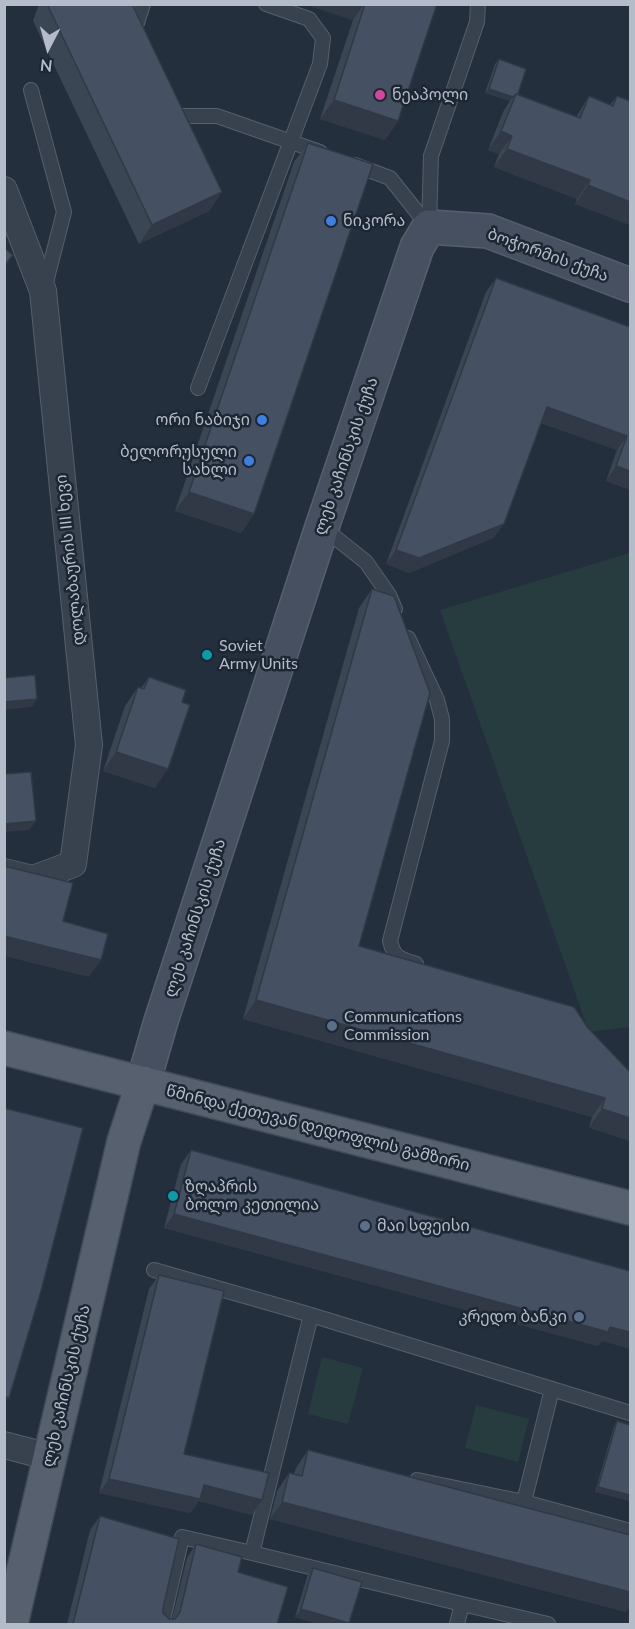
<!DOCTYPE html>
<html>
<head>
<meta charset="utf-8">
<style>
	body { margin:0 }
	#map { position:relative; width:635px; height:1629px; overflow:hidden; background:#242f3e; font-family:Lato,sans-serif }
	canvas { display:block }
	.frame { position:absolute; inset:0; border:6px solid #b4bcc9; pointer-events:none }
	.north { position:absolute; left:18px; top:18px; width:60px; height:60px; -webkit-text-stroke:4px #1d2633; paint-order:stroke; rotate:186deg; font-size:16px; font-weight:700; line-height:24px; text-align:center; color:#b4bcc9 }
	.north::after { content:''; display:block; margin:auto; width:21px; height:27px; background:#b4bcc9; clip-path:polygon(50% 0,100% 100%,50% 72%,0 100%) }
</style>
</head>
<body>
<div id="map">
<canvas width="635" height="1629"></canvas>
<div class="frame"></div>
<div class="north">N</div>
</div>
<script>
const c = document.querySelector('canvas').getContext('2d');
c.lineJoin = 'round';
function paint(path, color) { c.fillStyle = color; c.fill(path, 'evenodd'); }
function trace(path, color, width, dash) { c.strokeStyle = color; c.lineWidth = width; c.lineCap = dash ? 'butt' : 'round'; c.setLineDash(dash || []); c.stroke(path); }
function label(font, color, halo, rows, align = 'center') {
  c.font = font + ' Lato,"Noto Sans Georgian",sans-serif'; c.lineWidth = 5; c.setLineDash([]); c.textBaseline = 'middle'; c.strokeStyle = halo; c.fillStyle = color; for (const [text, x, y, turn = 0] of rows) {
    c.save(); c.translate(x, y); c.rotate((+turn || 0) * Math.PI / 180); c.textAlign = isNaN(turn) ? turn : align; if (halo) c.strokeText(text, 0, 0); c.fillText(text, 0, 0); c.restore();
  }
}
paint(new Path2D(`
	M 630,553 L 630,1027 L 589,1032 L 440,610 Z
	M 322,1357 L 363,1368 L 348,1424 L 308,1414 Z
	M 476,1405 L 529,1419 L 518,1462 L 465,1448 Z`), '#263c3f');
const lane = new Path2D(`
	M 137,23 L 143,4
	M 31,90 L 64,212 L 45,286
	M 179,116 L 217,116 L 320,152
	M 355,165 L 390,178 L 429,227
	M 429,227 L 431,156 L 477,22 L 478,4
	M 198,388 L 320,64 L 323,38 L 309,19 L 266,4
	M 322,527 L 366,562 L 389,595 L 395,609
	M 408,638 L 437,700 L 442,719 L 442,741 L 390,941 C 394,958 400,959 416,964
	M 154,1270 L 311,1315 L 630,1413
	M 311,1315 L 252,1553 L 462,1604
	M 417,1480 L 524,1502 L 630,1531
	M 524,1502 L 552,1389
	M 162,1624 L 182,1537 L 252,1553
	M 457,1624 L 462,1604 L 548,1624`);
const street = new Path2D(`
	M 4,190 L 43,291 L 89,745 L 73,864 L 33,879 L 4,872
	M 4,1445 L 50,1457`);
const secondary = new Path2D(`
	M 143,1083 L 161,1021 L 322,527 L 417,247 L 429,227 L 488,231 L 630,285`);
const primary = new Path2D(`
	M 4,1048 L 630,1208
	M 11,1624 L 124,1141 L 143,1083`);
trace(lane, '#565f6c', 16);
trace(street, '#565f6c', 28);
trace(secondary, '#565f6c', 36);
trace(primary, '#414a57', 36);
trace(lane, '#38414e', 14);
trace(street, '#38414e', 26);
trace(secondary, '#465061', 33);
trace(primary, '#56606e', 33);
paint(new Path2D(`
	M 39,4 L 132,4 L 222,192 L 209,211 L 139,244 L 33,21 Z
	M 304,4 L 437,4 L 398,121 L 385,140 L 320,119 L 353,20 Z
	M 499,59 L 518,94 L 576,117 L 589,96 L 610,105 L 617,96 L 630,101 L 630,225 L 575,204 L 577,199 L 494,167 L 499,154 L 488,150 L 503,112 L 510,101 L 485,93 L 495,64 Z
	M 308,143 L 254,514 L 241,533 L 175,511 L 294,162 Z
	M 496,278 L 630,327 L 630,490 L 606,481 L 617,450 L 541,423 L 504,524 L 493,538 L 409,573 L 386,564 L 486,292 Z
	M 372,589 L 359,946 L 588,1028 L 630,1072 L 589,1128 L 592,1117 L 243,1019 L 359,608 Z
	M 149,677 L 182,702 L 155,788 L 103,771 L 125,706 L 138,687 L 141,688 Z
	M 191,1150 L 602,1341 L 598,1346 L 164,1228 L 181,1164 Z
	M 159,1275 L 184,1454 L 252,1515 L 199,1501 L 190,1513 L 99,1493 L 149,1289 Z
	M 617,1421 L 630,1425 L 630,1501 L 595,1492 L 614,1426 Z
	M 308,1450 L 626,1612 L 270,1519 L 277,1491 L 289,1473 L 294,1474 L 296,1468 Z
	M 100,1516 L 163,1608 L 163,1613 L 169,1619 L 172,1619 L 187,1558 L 196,1544 L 238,1572 L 277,1624 L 67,1624 L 90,1530 Z
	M 313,1568 L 348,1624 L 318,1624 L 295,1617 L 307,1577 Z`), '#3b4654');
paint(new Path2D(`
	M 304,4 L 364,4 L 353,20 Z
	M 489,89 L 513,97 L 510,101 L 485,93 Z
	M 334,100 L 398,121 L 385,140 L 320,119 Z
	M 501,131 L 512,136 L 499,154 L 488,150 Z
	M 507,149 L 590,180 L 577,199 L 494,167 Z
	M 588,185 L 630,202 L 630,225 L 575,204 Z
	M 222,192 L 209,211 L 139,244 L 152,225 Z
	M 547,407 L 627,436 L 617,450 L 537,421 Z
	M 616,466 L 630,471 L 630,490 L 606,481 Z
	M 189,492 L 254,514 L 241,533 L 175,511 Z
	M 504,524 L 493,538 L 409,573 L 386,564 L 396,550 Z
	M 37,699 L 32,707 L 4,710 L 4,702 Z
	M 116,752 L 168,769 L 155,788 L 103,771 Z
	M 36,821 L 29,830 L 4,832 L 4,824 Z
	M 4,936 L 101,960 L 89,977 L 4,956 Z
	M 256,1000 L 605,1098 L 592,1117 L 243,1019 Z
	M 602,1109 L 630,1118 L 630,1141 L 589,1128 Z
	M 174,1214 L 630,1332 L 630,1349 L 602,1341 L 598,1346 L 164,1228 Z
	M 4,1396 L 9,1398 L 4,1404 Z
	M 109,1479 L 204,1485 L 262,1500 L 252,1515 L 199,1501 L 190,1513 L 99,1493 Z
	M 598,1487 L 630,1495 L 630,1501 L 595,1492 Z
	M 282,1502 L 630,1592 L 630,1606 L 626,1612 L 270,1519 Z
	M 301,1609 L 349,1623 L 348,1624 L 318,1624 L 295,1617 Z`), '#303945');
const building = new Path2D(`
	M 47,4 L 132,4 L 222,192 L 152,225 Z
	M 365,4 L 437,4 L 398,121 L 334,100 Z
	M 499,59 L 526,69 L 518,94 L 516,94 L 513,97 L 489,89 Z
	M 516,94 L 580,118 L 589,96 L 613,106 L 617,96 L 630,101 L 630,202 L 588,185 L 590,180 L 507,149 L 512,136 L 501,131 Z
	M 308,143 L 373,164 L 254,514 L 189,492 Z
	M 4,248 L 13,255 L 4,266 Z
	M 496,278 L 630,327 L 630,471 L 616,466 L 627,436 L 547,407 L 504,524 L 419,558 L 396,550 Z
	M 372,589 L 394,596 L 430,693 L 359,946 L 574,1007 L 588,1028 L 630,1072 L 630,1118 L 602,1109 L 605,1098 L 256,1000 Z
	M 35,675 L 37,699 L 4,702 L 4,678 Z
	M 149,677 L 186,690 L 182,702 L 190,705 L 168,769 L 116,752 L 138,687 L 144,689 Z
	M 31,772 L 36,821 L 4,824 L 4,774 Z
	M 4,866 L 73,883 L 63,921 L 108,934 L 101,960 L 4,936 Z
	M 4,1108 L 83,1128 L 41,1291 L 9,1398 L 4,1396 Z
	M 191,1150 L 630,1271 L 630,1332 L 610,1327 L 608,1332 L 174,1214 Z
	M 159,1275 L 224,1291 L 184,1454 L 269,1473 L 262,1500 L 204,1485 L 200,1499 L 109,1479 Z
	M 617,1421 L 630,1425 L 630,1495 L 598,1487 Z
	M 308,1450 L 630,1535 L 630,1592 L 282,1502 L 289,1473 L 302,1476 Z
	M 100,1516 L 179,1539 L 163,1608 L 163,1613 L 169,1619 L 175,1619 L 180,1612 L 196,1544 L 242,1557 L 238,1572 L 288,1587 L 277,1624 L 73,1624 Z
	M 313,1568 L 362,1582 L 349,1623 L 301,1609 Z`);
paint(building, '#455162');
trace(building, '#303945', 1.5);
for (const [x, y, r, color] of [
	[380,95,6,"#d1479c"],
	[331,221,6,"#3f7fe0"],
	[262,420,6,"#3f7fe0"],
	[249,461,6,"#3f7fe0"],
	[207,655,6,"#0f9aa8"],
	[332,1026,6,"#5c6f8a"],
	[173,1196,6,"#0f9aa8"],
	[365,1226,6,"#5c6f8a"],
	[579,1317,6,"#5c6f8a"]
]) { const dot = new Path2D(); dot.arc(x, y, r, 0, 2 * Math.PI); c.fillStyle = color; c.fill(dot); trace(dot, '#1d2633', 2); }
label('16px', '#b4bcc9', '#1d2633', [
	["ნეაპოლი",392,95],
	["ნიკორა",343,221],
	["ორი ნაბიჯი",250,420,"right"],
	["ბელორუსული",237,452,"right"],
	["სახლი",237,470,"right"],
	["Soviet",219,646],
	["Army Units",219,664],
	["Communications",344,1017],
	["Commission",344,1035],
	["ზღაპრის",185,1187],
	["ბოლო კეთილია",185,1205],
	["მაი სფეისი",377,1226],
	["კრედო ბანკი",567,1317,"right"]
], 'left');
label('16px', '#b4bcc9', '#1d2633', [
	["ბოჭორმის ქუჩა",548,255,20],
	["ლეხ კაჩინსკის ქუჩა",346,456,-71],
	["დოლაბაურის III ხევი",70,560,-96],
	["ლეხ კაჩინსკის ქუჩა",195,918,-72],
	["წმინდა ქეთევან დედოფლის გამზირი",318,1128,14],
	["ლეხ კაჩინსკის ქუჩა",66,1386,-77]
]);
</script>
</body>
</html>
